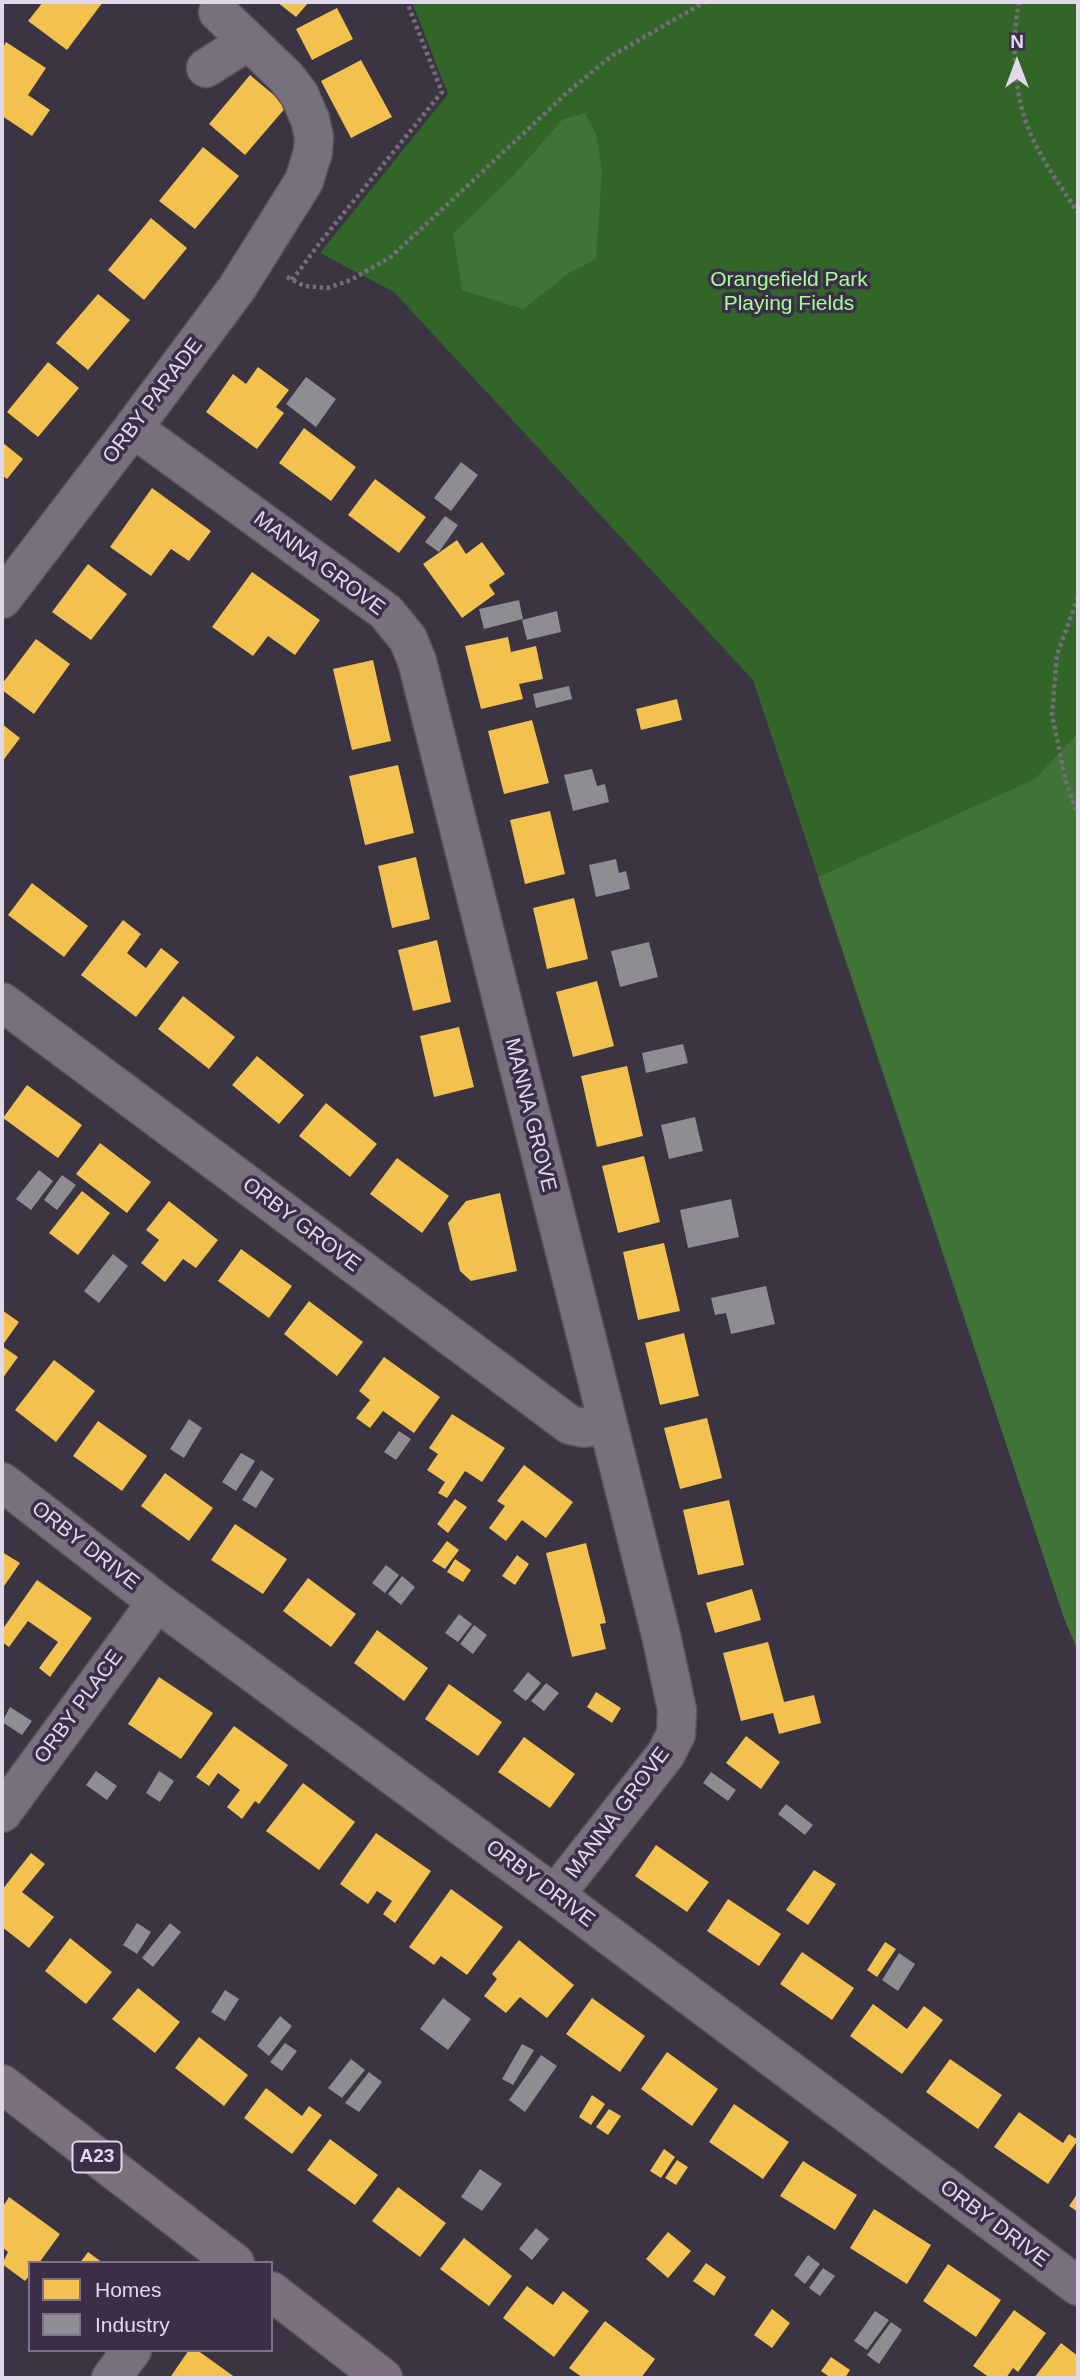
<!DOCTYPE html>
<html>
<head>
<meta charset="utf-8">
<style>
	body { margin:0 }
	#map { position:relative; width:1080px; height:2380px; overflow:hidden; background:#3b3442; font-family:Arial,sans-serif }
	canvas { display:block }
	.frame { position:absolute; inset:0; border:4px solid #e1d9ea; pointer-events:none }
	.legend { position:absolute; left:28px; top:2261px; width:245px; height:91px; box-sizing:border-box; background:#3c2e48; border:2px solid #7e7289; margin:0; padding:9px 12px; list-style:none; font-size:21px; color:#e1d9ea }
	.legend li { display:flex; align-items:center; gap:14px; height:35px }
	.legend b { width:35px; border:2px solid #7e7289 }
	.north { position:absolute; left:982px; top:28px; width:70px; height:70px; -webkit-text-stroke:5px #3c2e48; paint-order:stroke; rotate:0deg; font-size:19px; font-weight:700; line-height:28px; text-align:center; color:#e1d9ea }
	.north::after { content:''; display:block; margin:auto; width:24px; height:32px; background:#e1d9ea; clip-path:polygon(50% 0,100% 100%,50% 72%,0 100%) }
</style>
</head>
<body>
<div id="map">
<canvas width="1080" height="2380"></canvas>
<div class="frame"></div>
<ul class="legend">
<li><b style="height:19px;background:#f2c14e"></b>Homes</li>
<li><b style="height:19px;background:#8d8d92"></b>Industry</li>
</ul>
<div class="north">N</div>
</div>
<script>
const c = document.querySelector('canvas').getContext('2d');
c.lineJoin = 'round';
function paint(path, color) { c.fillStyle = color; c.fill(path, 'evenodd'); }
function trace(path, color, width, dash) { c.strokeStyle = color; c.lineWidth = width; c.lineCap = dash ? 'butt' : 'round'; c.setLineDash(dash || []); c.stroke(path); }
function label(font, color, halo, rows, align = 'center') {
  c.font = font + ' Arial,sans-serif'; c.lineWidth = 7; c.setLineDash([]); c.textBaseline = 'middle'; c.strokeStyle = halo; c.fillStyle = color; for (const [text, x, y, turn = 0] of rows) {
    c.save(); c.translate(x, y); c.rotate((+turn || 0) * Math.PI / 180); c.textAlign = isNaN(turn) ? turn : align; if (halo) c.strokeText(text, 0, 0); c.fillText(text, 0, 0); c.restore();
  }
}
paint(new Path2D(`
	M 412,2 L 1078,2 L 1078,1651 L 1064,1618 L 753,680 L 394,292 L 320,253 L 448,94 Z`), '#316628');
paint(new Path2D(`
	M 585,113 L 596,134 L 602,171 L 596,259 L 569,273 L 523,309 L 462,290 L 453,234 L 514,175 L 562,120 Z
	M 1078,733 L 1078,1651 L 1064,1618 L 818,877 L 1035,779 Z`), '#3e7435');
paint(new Path2D(`
	M 43,2 L 103,2 L 67,50 L 28,21 Z
	M 277,2 L 309,2 L 296,17 Z
	M 337,8 L 353,39 L 312,60 L 296,29 Z
	M 6,42 L 46,68 L 28,95 L 50,110 L 32,136 L 2,116 L 2,49 Z
	M 361,60 L 392,117 L 351,138 L 321,81 Z
	M 250,75 L 287,106 L 245,155 L 209,124 Z
	M 203,147 L 239,176 L 195,229 L 159,201 Z
	M 151,218 L 187,248 L 144,300 L 108,270 Z
	M 98,294 L 130,320 L 88,370 L 56,343 Z
	M 48,362 L 79,388 L 38,437 L 7,412 Z
	M 258,367 L 289,390 L 276,407 L 284,413 L 257,449 L 206,412 L 233,374 L 246,384 Z
	M 304,428 L 356,467 L 331,501 L 279,463 Z
	M 2,442 L 23,459 L 7,479 L 2,475 Z
	M 375,479 L 426,517 L 399,553 L 348,515 Z
	M 152,488 L 211,531 L 189,561 L 171,549 L 151,576 L 110,547 Z
	M 457,540 L 466,554 L 482,542 L 505,574 L 489,585 L 495,594 L 462,618 L 423,564 Z
	M 88,564 L 127,594 L 91,640 L 52,612 Z
	M 252,572 L 320,620 L 295,655 L 268,636 L 253,656 L 212,627 Z
	M 508,637 L 511,652 L 536,646 L 543,679 L 519,684 L 523,699 L 481,709 L 465,646 Z
	M 36,639 L 70,664 L 34,714 L 2,690 L 2,684 Z
	M 373,660 L 391,741 L 352,750 L 333,669 Z
	M 677,699 L 682,720 L 641,730 L 636,709 Z
	M 532,720 L 549,783 L 504,794 L 488,731 Z
	M 2,724 L 20,738 L 2,762 Z
	M 398,765 L 414,833 L 365,845 L 349,776 Z
	M 550,811 L 565,874 L 525,884 L 510,820 Z
	M 416,857 L 430,919 L 392,928 L 378,866 Z
	M 32,883 L 88,926 L 64,957 L 8,915 Z
	M 574,898 L 588,959 L 547,969 L 533,908 Z
	M 123,920 L 141,934 L 127,953 L 146,968 L 161,948 L 179,962 L 136,1017 L 81,975 Z
	M 437,940 L 451,1002 L 413,1011 L 398,950 Z
	M 597,981 L 614,1046 L 573,1057 L 556,992 Z
	M 183,996 L 235,1037 L 209,1069 L 158,1029 Z
	M 459,1027 L 474,1087 L 434,1097 L 420,1036 Z
	M 257,1056 L 304,1095 L 279,1124 L 232,1085 Z
	M 627,1066 L 643,1136 L 597,1147 L 581,1076 Z
	M 27,1085 L 82,1125 L 58,1158 L 3,1118 Z
	M 326,1103 L 377,1144 L 350,1177 L 299,1136 Z
	M 100,1143 L 151,1182 L 127,1213 L 76,1174 Z
	M 644,1156 L 660,1222 L 618,1233 L 602,1166 Z
	M 397,1158 L 449,1196 L 422,1233 L 370,1194 Z
	M 82,1191 L 110,1213 L 78,1255 L 49,1233 Z
	M 500,1193 L 517,1271 L 471,1281 L 460,1271 L 448,1223 L 466,1201 Z
	M 169,1201 L 218,1240 L 196,1268 L 183,1259 L 165,1282 L 141,1263 L 159,1240 L 146,1230 Z
	M 664,1243 L 680,1311 L 638,1320 L 623,1252 Z
	M 241,1249 L 292,1286 L 269,1318 L 218,1281 Z
	M 309,1301 L 363,1342 L 337,1376 L 284,1334 Z
	M 2,1310 L 19,1322 L 2,1346 L 18,1357 L 2,1379 Z
	M 684,1333 L 699,1396 L 660,1405 L 645,1343 Z
	M 384,1357 L 440,1397 L 414,1433 L 383,1411 L 370,1428 L 356,1418 L 370,1400 L 359,1391 Z
	M 54,1360 L 95,1391 L 56,1442 L 15,1410 Z
	M 452,1414 L 505,1448 L 482,1482 L 465,1471 L 447,1498 L 438,1493 L 445,1482 L 427,1470 L 438,1454 L 429,1448 Z
	M 707,1418 L 722,1478 L 680,1489 L 664,1428 Z
	M 98,1421 L 147,1456 L 122,1491 L 73,1456 Z
	M 524,1465 L 573,1502 L 546,1538 L 522,1520 L 506,1541 L 489,1528 L 505,1506 L 497,1501 Z
	M 165,1473 L 213,1508 L 189,1541 L 141,1506 Z
	M 455,1499 L 467,1507 L 448,1533 L 437,1524 Z
	M 729,1500 L 744,1565 L 698,1575 L 683,1510 Z
	M 235,1524 L 287,1559 L 263,1594 L 211,1560 Z
	M 447,1541 L 459,1550 L 445,1569 L 432,1561 Z
	M 586,1543 L 606,1623 L 600,1624 L 606,1649 L 572,1657 L 546,1553 Z
	M 2,1552 L 20,1563 L 2,1589 Z
	M 517,1555 L 529,1564 L 515,1585 L 502,1576 Z
	M 455,1559 L 471,1570 L 463,1582 L 447,1572 Z
	M 308,1578 L 356,1614 L 331,1647 L 283,1611 Z
	M 37,1580 L 92,1618 L 50,1677 L 39,1668 L 58,1642 L 28,1621 L 9,1647 L 2,1642 L 2,1630 Z
	M 752,1589 L 761,1620 L 715,1633 L 706,1603 Z
	M 377,1630 L 428,1668 L 404,1701 L 354,1663 Z
	M 768,1642 L 784,1702 L 814,1695 L 821,1723 L 779,1734 L 773,1713 L 741,1721 L 723,1653 Z
	M 159,1677 L 213,1713 L 181,1759 L 128,1724 Z
	M 449,1684 L 502,1722 L 478,1756 L 425,1719 Z
	M 596,1692 L 621,1708 L 612,1723 L 587,1707 Z
	M 234,1726 L 288,1765 L 259,1804 L 255,1801 L 242,1819 L 227,1807 L 240,1790 L 218,1773 L 209,1786 L 196,1777 Z
	M 746,1736 L 780,1762 L 761,1789 L 726,1763 Z
	M 524,1737 L 575,1774 L 550,1808 L 498,1772 Z
	M 303,1783 L 355,1822 L 319,1870 L 266,1831 Z
	M 376,1833 L 431,1871 L 395,1923 L 383,1914 L 392,1901 L 377,1891 L 368,1904 L 340,1884 Z
	M 656,1845 L 709,1882 L 687,1912 L 635,1876 Z
	M 31,1853 L 45,1864 L 22,1892 L 54,1917 L 29,1948 L 2,1927 L 2,1890 Z
	M 814,1870 L 836,1884 L 808,1925 L 786,1910 Z
	M 451,1889 L 503,1927 L 467,1975 L 441,1956 L 434,1965 L 409,1947 Z
	M 728,1899 L 781,1934 L 759,1966 L 707,1931 Z
	M 70,1938 L 112,1972 L 86,2004 L 45,1971 Z
	M 519,1940 L 574,1985 L 547,2018 L 520,1997 L 506,2013 L 484,1996 L 497,1979 L 492,1974 Z
	M 885,1942 L 896,1949 L 877,1977 L 867,1970 Z
	M 802,1952 L 854,1988 L 832,2020 L 780,1984 Z
	M 138,1988 L 180,2022 L 155,2053 L 112,2019 Z
	M 592,1998 L 645,2036 L 620,2072 L 566,2034 Z
	M 873,2004 L 907,2029 L 924,2006 L 943,2020 L 902,2074 L 850,2036 Z
	M 199,2037 L 248,2075 L 224,2106 L 175,2068 Z
	M 667,2052 L 718,2089 L 692,2126 L 641,2089 Z
	M 950,2059 L 1002,2095 L 978,2129 L 926,2092 Z
	M 266,2088 L 302,2116 L 309,2106 L 322,2115 L 292,2154 L 244,2118 Z
	M 592,2095 L 605,2104 L 591,2125 L 579,2117 Z
	M 734,2104 L 789,2142 L 763,2179 L 709,2142 Z
	M 609,2109 L 621,2116 L 608,2135 L 596,2127 Z
	M 1019,2112 L 1063,2143 L 1069,2134 L 1078,2140 L 1048,2184 L 994,2147 Z
	M 330,2139 L 378,2175 L 355,2205 L 307,2170 Z
	M 664,2149 L 675,2157 L 661,2178 L 650,2171 Z
	M 677,2160 L 688,2167 L 676,2185 L 665,2178 Z
	M 803,2161 L 857,2195 L 835,2230 L 780,2196 Z
	M 398,2187 L 446,2223 L 420,2257 L 372,2221 Z
	M 1078,2193 L 1078,2212 L 1069,2206 Z
	M 9,2197 L 60,2234 L 39,2263 L 30,2263 L 30,2275 L 25,2281 L 2,2264 L 8,2252 L 2,2247 L 2,2208 Z
	M 874,2209 L 931,2245 L 907,2284 L 850,2248 Z
	M 668,2232 L 691,2251 L 668,2278 L 646,2259 Z
	M 464,2238 L 512,2276 L 489,2306 L 440,2269 Z
	M 88,2252 L 103,2263 L 80,2263 Z
	M 706,2263 L 726,2277 L 714,2296 L 693,2281 Z
	M 948,2264 L 1001,2300 L 976,2337 L 923,2301 Z
	M 527,2286 L 553,2305 L 563,2291 L 589,2311 L 554,2357 L 503,2318 Z
	M 772,2309 L 790,2323 L 772,2348 L 754,2335 Z
	M 1014,2310 L 1046,2333 L 1018,2372 L 1013,2368 L 1006,2378 L 990,2378 L 973,2366 Z
	M 605,2321 L 655,2359 L 641,2378 L 583,2378 L 569,2368 Z
	M 1061,2343 L 1078,2356 L 1078,2378 L 1034,2378 Z
	M 189,2350 L 197,2350 L 236,2378 L 174,2378 L 171,2376 Z
	M 831,2357 L 850,2370 L 845,2378 L 831,2378 L 821,2371 Z`), '#f2c14e');
paint(new Path2D(`
	M 306,377 L 336,399 L 316,427 L 286,404 Z
	M 461,462 L 478,475 L 451,511 L 434,498 Z
	M 445,516 L 458,525 L 439,552 L 425,542 Z
	M 519,600 L 523,619 L 484,629 L 479,609 Z
	M 557,611 L 561,632 L 527,640 L 522,620 Z
	M 569,686 L 572,699 L 536,708 L 533,694 Z
	M 592,769 L 597,786 L 605,784 L 609,802 L 573,811 L 564,775 Z
	M 616,859 L 619,873 L 626,871 L 630,889 L 596,897 L 589,865 Z
	M 649,942 L 658,977 L 620,987 L 611,951 Z
	M 683,1044 L 688,1063 L 646,1073 L 642,1053 Z
	M 695,1117 L 703,1151 L 669,1159 L 661,1125 Z
	M 39,1170 L 53,1181 L 31,1210 L 16,1199 Z
	M 62,1175 L 76,1185 L 57,1210 L 44,1200 Z
	M 731,1199 L 739,1237 L 688,1248 L 680,1210 Z
	M 113,1254 L 128,1266 L 99,1303 L 84,1291 Z
	M 766,1286 L 775,1324 L 731,1334 L 726,1313 L 715,1315 L 711,1298 Z
	M 189,1419 L 202,1428 L 184,1458 L 170,1449 Z
	M 399,1431 L 411,1439 L 396,1460 L 384,1452 Z
	M 241,1453 L 255,1461 L 236,1491 L 222,1482 Z
	M 261,1470 L 274,1479 L 256,1508 L 242,1500 Z
	M 386,1565 L 399,1575 L 385,1593 L 372,1583 Z
	M 402,1576 L 415,1587 L 401,1605 L 388,1594 Z
	M 459,1614 L 472,1624 L 458,1642 L 445,1633 Z
	M 474,1625 L 487,1635 L 473,1654 L 460,1644 Z
	M 528,1672 L 541,1683 L 526,1701 L 513,1691 Z
	M 546,1683 L 559,1693 L 544,1711 L 531,1701 Z
	M 10,1707 L 32,1721 L 22,1735 L 2,1722 Z
	M 96,1771 L 117,1786 L 107,1800 L 86,1785 Z
	M 159,1771 L 174,1781 L 160,1802 L 146,1793 Z
	M 711,1772 L 736,1790 L 728,1801 L 703,1783 Z
	M 786,1804 L 813,1825 L 805,1835 L 778,1814 Z
	M 137,1923 L 151,1932 L 137,1954 L 123,1945 Z
	M 170,1923 L 181,1932 L 153,1967 L 142,1958 Z
	M 899,1953 L 915,1964 L 898,1991 L 882,1980 Z
	M 225,1990 L 239,1999 L 225,2021 L 211,2012 Z
	M 443,1998 L 471,2019 L 448,2050 L 420,2029 Z
	M 280,2016 L 292,2026 L 269,2056 L 257,2046 Z
	M 285,2043 L 297,2051 L 282,2071 L 270,2062 Z
	M 522,2044 L 534,2050 L 513,2085 L 502,2079 Z
	M 541,2055 L 557,2066 L 525,2112 L 509,2100 Z
	M 351,2059 L 365,2070 L 342,2098 L 328,2088 Z
	M 369,2072 L 382,2082 L 359,2112 L 345,2103 Z
	M 480,2169 L 502,2184 L 482,2211 L 461,2197 Z
	M 536,2228 L 549,2239 L 532,2260 L 519,2249 Z
	M 808,2255 L 820,2264 L 805,2284 L 794,2275 Z
	M 823,2268 L 835,2276 L 820,2296 L 809,2288 Z
	M 875,2311 L 889,2320 L 867,2350 L 854,2341 Z
	M 891,2322 L 902,2330 L 879,2364 L 867,2355 Z`), '#8d8d92');
const minor = new Path2D(`
	M 206,68 L 247,42
	M 133,428 L 386,612 L 408,639 L 417,661 L 661,1635 L 677,1710 L 676,1734 L 666,1754 L 555,1895
	M 2,599 L 133,428 L 237,288 L 304,181 L 313,152 L 314,137 L 310,119 L 299,94 L 286,77 L 218,12
	M 2,1002 L 570,1425 L 584,1428 L 607,1423
	M 2,1482 L 157,1602 L 555,1895 L 1078,2286
	M 2,1813 L 157,1602
	M 111,2378 L 132,2350`);
const major = new Path2D(`
	M 2,2084 L 235,2263
	M 271,2291 L 383,2378`);
trace(minor, '#58525f', 41);
trace(major, '#58525f', 41);
trace(new Path2D(`
	M 1019,2 C 1012,40 1013,82 1025,119 C 1036,153 1059,183 1078,213
	M 287,277 L 304,286 L 327,288 L 351,280 L 392,256 L 570,90 L 613,55 L 705,2
	M 292,280 L 322,240 L 442,92 L 407,2
	M 1078,597 L 1057,655 L 1052,715 L 1066,782 L 1078,816`), '#736e79', 4.5, [3.5, 3.5]);
trace(minor, '#77717e', 38);
trace(major, '#7b717d', 38);
for (const [x, y, w] of [
	[97,2157,49]
]) { const box = new Path2D(); box.roundRect(x - w / 2, y - 15.5, w, 31, 5); c.fillStyle = '#3c2e48'; c.fill(box); trace(box, '#e1d9ea', 2); }
label('bold 19px', '#e1d9ea', null, [
	["A23",97,2157]
]);
label('21px', '#a6fc96', '#3c2e48', [
	["Orangefield Park",789,280],
	["Playing Fields",789,304]
]);
label('21px', '#e1d9ea', '#3c2e48', [
	["ORBY PARADE",153,401,-53],
	["MANNA GROVE",319,564,37],
	["MANNA GROVE",530,1115,76],
	["ORBY GROVE",301,1225,37],
	["ORBY DRIVE",85,1546,38],
	["ORBY PLACE",79,1707,-54],
	["MANNA GROVE",618,1813,-53],
	["ORBY DRIVE",540,1884,37],
	["ORBY DRIVE",994,2224,37]
]);
</script>
</body>
</html>
